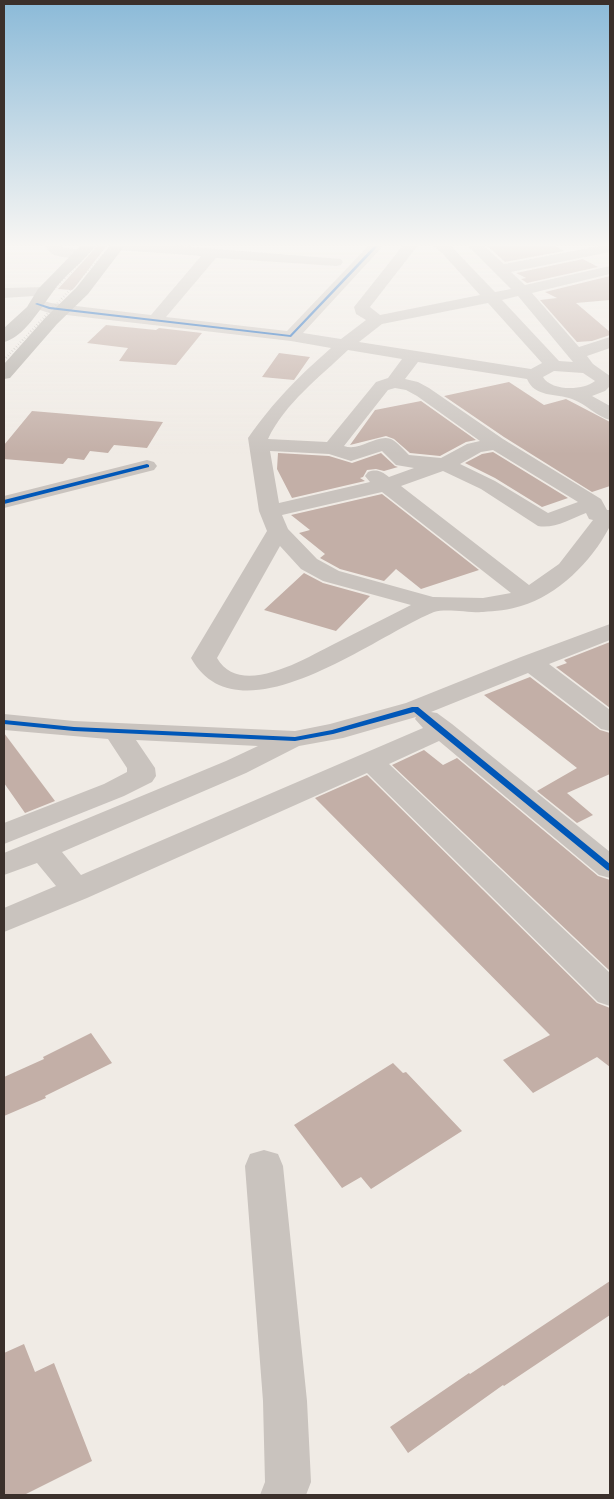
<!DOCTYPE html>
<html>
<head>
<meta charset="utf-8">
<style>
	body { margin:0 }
	#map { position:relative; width:614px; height:1499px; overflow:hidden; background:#f0ebe5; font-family:"Varela Round",sans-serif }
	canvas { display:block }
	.frame { position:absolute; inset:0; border:5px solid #3b302b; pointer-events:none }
</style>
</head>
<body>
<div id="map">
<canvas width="614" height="1499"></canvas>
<div class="frame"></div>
</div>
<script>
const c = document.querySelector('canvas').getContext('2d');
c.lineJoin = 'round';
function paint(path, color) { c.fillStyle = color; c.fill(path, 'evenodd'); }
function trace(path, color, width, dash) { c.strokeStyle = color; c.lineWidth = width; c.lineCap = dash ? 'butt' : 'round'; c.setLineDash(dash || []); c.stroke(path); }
paint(new Path2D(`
	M 99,244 L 108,244 L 75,287 L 72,290 L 58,289 Z
	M 485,244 L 551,244 L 564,251 L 505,262 Z
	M 583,259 L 598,267 L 527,283 L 521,279 L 526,278 L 516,273 Z
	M 610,276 L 610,300 L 576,303 L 610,332 L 610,335 L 592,341 L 577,342 L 540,300 L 557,298 L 545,292 Z
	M 106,325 L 156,330 L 159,328 L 202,333 L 176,365 L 119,361 L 128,348 L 87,343 Z
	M 279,353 L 310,357 L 294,380 L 262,377 Z
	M 509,382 L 544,405 L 566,399 L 610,422 L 610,486 L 592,492 L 504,437 L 444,396 Z
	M 421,401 L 476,440 L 466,442 L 440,456 L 410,453 L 394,439 L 386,436 L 350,445 L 375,410 Z
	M 32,411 L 163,422 L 147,448 L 114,445 L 108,453 L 90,451 L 84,460 L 68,458 L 63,464 L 4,459 L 4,445 Z
	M 493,452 L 568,498 L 542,507 L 495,478 L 465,463 L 482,454 Z
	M 278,453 L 329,456 L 352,463 L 381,453 L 395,466 L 398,467 L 384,471 L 376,469 L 367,470 L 363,477 L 360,478 L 365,481 L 292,498 L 277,469 Z
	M 382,494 L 479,570 L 421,589 L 396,569 L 384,581 L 340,569 L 320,558 L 325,554 L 299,533 L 310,530 L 291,515 Z
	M 304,573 L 323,583 L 370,596 L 336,631 L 264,610 Z
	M 610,642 L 610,708 L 556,667 L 567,663 L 564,660 Z
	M 530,677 L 600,730 L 610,733 L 610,774 L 567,793 L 593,815 L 577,823 L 537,791 L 577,768 L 484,695 Z
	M 4,733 L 55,801 L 25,813 L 4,783 Z
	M 424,750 L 443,765 L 457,758 L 598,876 L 610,880 L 610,971 L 392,765 Z
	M 367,775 L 597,1003 L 610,1008 L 610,1067 L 597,1057 L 533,1093 L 503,1060 L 550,1035 L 315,798 Z
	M 91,1033 L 112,1063 L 45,1096 L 46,1098 L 4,1116 L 4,1077 L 44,1059 L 43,1057 Z
	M 393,1063 L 403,1073 L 406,1072 L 462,1131 L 371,1189 L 361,1177 L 342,1188 L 294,1125 Z
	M 610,1281 L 610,1315 L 504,1386 L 503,1385 L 408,1453 L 390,1427 L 469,1373 L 470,1374 Z
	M 24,1344 L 35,1372 L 54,1363 L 92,1461 L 24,1495 L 4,1495 L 4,1353 Z`), '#c3afa7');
paint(new Path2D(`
	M 44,244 L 59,244 L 62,247 L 86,251 L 88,254 L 86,257 C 78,259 60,258 52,254 C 49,252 46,247 44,244 Z
	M 112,244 L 155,244 L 341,259 L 343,262 L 341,265 L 336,266 L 216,258 L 166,317 L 287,331 L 370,244 L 385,244 L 303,333 L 341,339 L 366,320 L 356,314 L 354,307 L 404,244 L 419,244 L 370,307 L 380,315 L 480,295 L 442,253 L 431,244 L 448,244 L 452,247 L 495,292 L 511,289 L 466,244 L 482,244 L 504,264 L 610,244 L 610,252 L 511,272 L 525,285 L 610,266 L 610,274 L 532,293 L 579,347 L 610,337 L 610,348 L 587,356 L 593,364 L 610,376 L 610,386 L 605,391 L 592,396 L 610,406 L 610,420 C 596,416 586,404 572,399 C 556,393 535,398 527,379 L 418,362 L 405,379 L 418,382 L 429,388 L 503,439 L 601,499 L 607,510 L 610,510 C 610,515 612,524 609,528 C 591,562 558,595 521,606 C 509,610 495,611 483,612 C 470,613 446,608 434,612 C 376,635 239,744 191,658 L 267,531 L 259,511 L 248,438 C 274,401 298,377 331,348 L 291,341 L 49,313 L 31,307 L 29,304 L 31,301 L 37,299 L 51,303 L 151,315 L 201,256 L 118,250 L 113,249 ZM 518,296 L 573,362 L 559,361 L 502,300 ZM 488,303 L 542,363 L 531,369 L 359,342 L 382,324 ZM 348,350 L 402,359 L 388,378 L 376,382 L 327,442 L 268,439 C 285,403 320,377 348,350 ZM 554,371 L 583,373 L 595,381 C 583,391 551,391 543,377 ZM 395,388 L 406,390 L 417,396 L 480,441 L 467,444 L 441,458 L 409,455 C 404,450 397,442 391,439 C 376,434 360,452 344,446 L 388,390 ZM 493,450 L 578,502 L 548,513 L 495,481 L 460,464 L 481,452 ZM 270,451 L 329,454 L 351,461 L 382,451 L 396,465 L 414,468 L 389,477 C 381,471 377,469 368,472 L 365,476 L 370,482 L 279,503 ZM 443,471 L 481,489 L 538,526 C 554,529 571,519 586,513 L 589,519 L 593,520 L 559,564 L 529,585 L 401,486 ZM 382,492 L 511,593 L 483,598 L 433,597 L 339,571 L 317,559 L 288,529 L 282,515 ZM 280,546 L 301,569 L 323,581 L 411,605 C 387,617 362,630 338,642 C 309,656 241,700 217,658 Z
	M 44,287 L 50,289 L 52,292 L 50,295 L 4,298 L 4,288 Z
	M 147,460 L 154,462 L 157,466 L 154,470 L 4,508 L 4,496 Z
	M 610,624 L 610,640 L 549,664 L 610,710 L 610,731 L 601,729 L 528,673 L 431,712 L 437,713 L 452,724 L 610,852 L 610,878 L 599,875 L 439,741 L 389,764 L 610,973 L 610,1006 L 598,1002 L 367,773 L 87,898 L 4,932 L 4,908 L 56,886 L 37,863 L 4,875 L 4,853 L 226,761 L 258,746 L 136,740 L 155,768 L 156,776 L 152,782 L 124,796 L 4,844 L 4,823 L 104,784 L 127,772 L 127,768 L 108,739 L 4,730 L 4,714 L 74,721 L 295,731 L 330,724 L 406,703 L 521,657 ZM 416,717 L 415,719 L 423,728 L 81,875 L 62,852 L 246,773 L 299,746 L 343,738 Z
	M 264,1150 L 278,1154 L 283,1166 L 307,1401 L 311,1482 L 306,1495 L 260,1495 L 265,1482 L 263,1401 L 245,1166 L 250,1154 Z`), '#c9c3be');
paint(new Path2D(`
	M 82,244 L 97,244 C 84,262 64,275 52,293 C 41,308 23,338 4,342 L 4,328 L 27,307 L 38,289 Z
	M 111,244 L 126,244 L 88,294 L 57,324 L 10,378 L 4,379 L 4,364 L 45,318 L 76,288 Z`), '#afaaa4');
trace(new Path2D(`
	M 4,341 L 98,244
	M 4,360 L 113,244`), '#b1aca8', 2.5, [0.5, 2.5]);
paint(new Path2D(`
	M 376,244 L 380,244 L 291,337 L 49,309 L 35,304 L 37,303 L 50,307 L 290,335 Z
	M 147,464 L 149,465 L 149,467 L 4,504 L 4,500 Z
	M 412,707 L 418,707 L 610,864 L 610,871 L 607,870 L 414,712 L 333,734 L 295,741 L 74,731 L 4,724 L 4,720 L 74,727 L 295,737 L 332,730 Z`), '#0057b8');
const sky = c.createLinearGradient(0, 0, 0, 454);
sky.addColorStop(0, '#8bbad8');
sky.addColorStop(0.54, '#f8f6f3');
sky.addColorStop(1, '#f8f6f300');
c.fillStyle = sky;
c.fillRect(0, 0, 614, 454);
</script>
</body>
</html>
